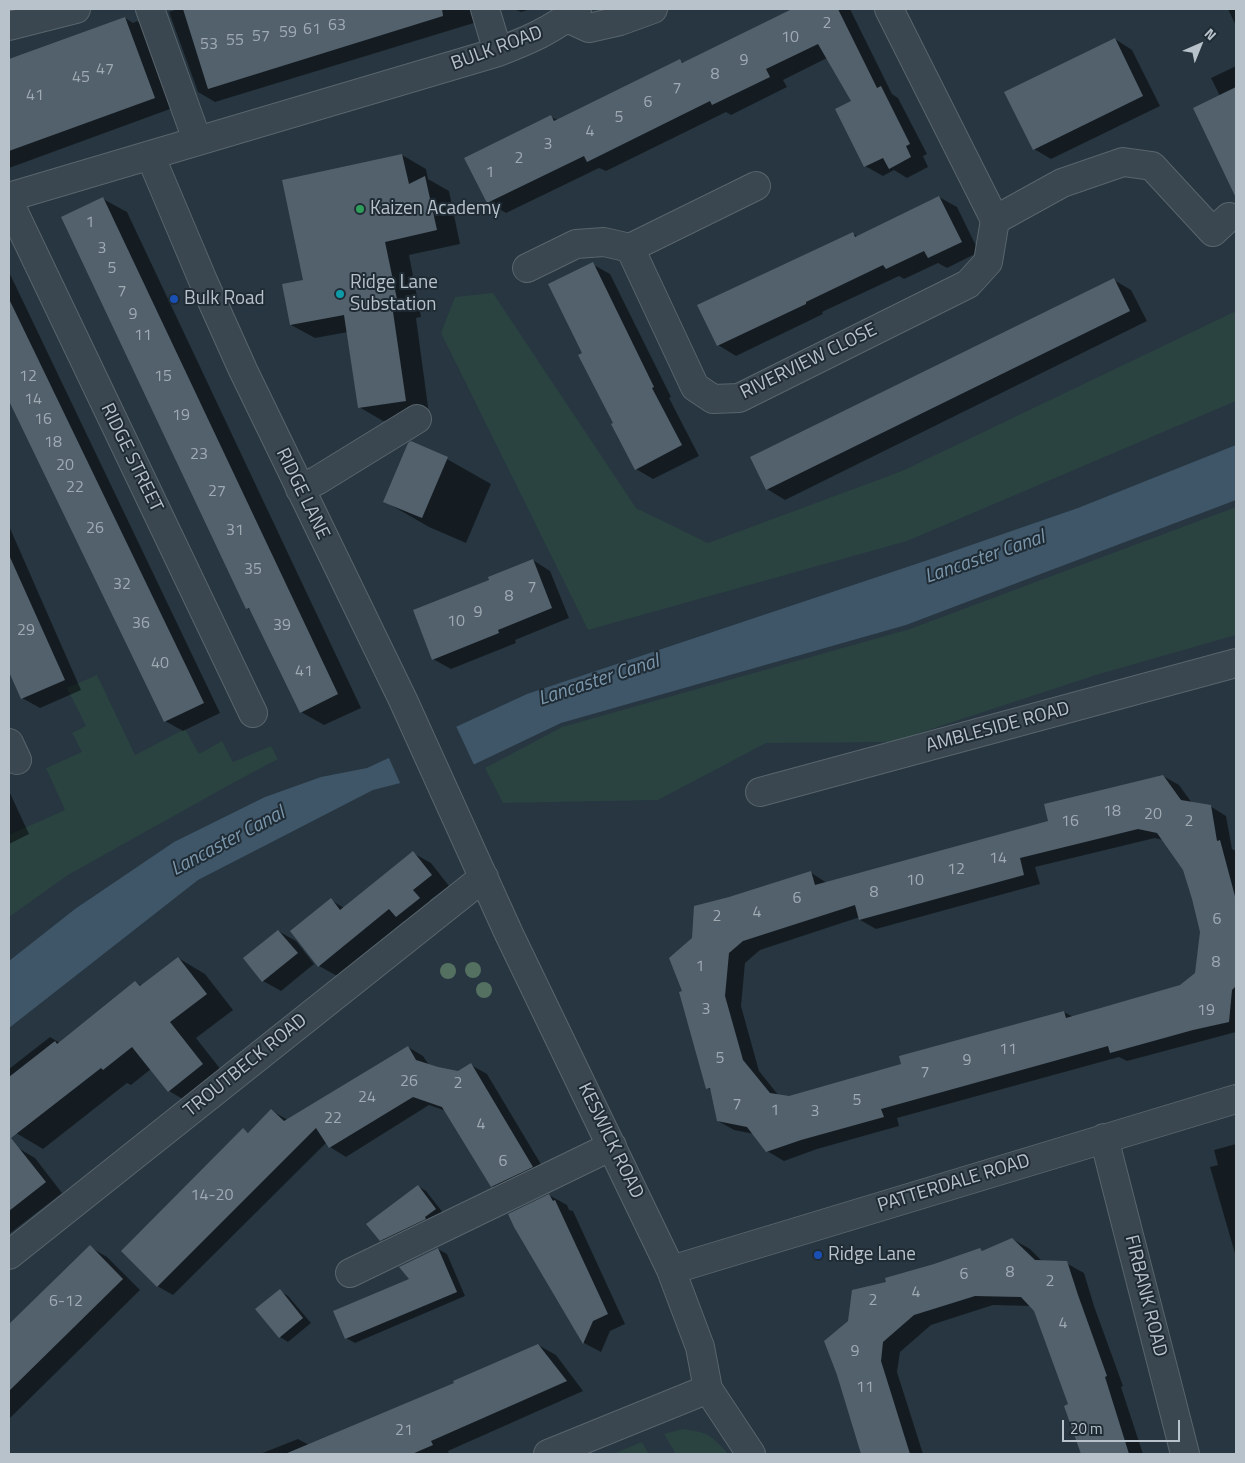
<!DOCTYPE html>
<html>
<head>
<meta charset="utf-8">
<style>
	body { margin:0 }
	#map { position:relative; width:1245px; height:1463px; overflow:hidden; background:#273640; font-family:"Titillium Web",sans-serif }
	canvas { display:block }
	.frame { position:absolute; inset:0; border:10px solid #b8c2ca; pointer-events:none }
	.north { position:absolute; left:1175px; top:20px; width:50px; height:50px; -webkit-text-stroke:4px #202c35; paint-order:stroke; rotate:44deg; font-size:14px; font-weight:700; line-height:20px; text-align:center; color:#b8c2ca }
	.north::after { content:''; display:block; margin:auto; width:18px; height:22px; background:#b8c2ca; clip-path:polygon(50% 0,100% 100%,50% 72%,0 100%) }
	.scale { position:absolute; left:1062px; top:1420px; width:118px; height:22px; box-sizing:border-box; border:2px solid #b8c2ca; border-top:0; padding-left:6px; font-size:15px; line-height:18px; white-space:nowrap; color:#b8c2ca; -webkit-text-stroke:4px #202c35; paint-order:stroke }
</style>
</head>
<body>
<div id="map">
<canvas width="1245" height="1463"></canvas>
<div class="frame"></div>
<div class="north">N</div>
<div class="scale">20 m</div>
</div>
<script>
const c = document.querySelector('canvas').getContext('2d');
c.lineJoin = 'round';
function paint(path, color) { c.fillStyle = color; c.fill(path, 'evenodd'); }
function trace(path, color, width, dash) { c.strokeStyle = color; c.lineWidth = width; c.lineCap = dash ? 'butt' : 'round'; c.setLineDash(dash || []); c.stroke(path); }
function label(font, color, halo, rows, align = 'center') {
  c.font = font + ' "Titillium Web",sans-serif'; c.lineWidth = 4; c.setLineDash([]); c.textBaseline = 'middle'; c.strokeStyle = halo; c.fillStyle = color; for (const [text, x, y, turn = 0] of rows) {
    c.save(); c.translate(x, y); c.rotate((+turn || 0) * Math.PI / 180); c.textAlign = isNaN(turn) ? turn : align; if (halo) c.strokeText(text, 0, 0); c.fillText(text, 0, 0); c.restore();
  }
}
paint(new Path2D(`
	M 493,293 L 636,508 L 708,543 L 902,471 L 1236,311 L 1236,401 L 907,541 L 588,630 L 441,333 L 455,297 Z
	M 1236,507 L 1236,635 L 1096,675 L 892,742 L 766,743 L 658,800 L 503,803 L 485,768 L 562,727 L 910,629 Z
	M 97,675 L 135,755 L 185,729 L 199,754 L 222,741 L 233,762 L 271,746 L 278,759 L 231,784 L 68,875 L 9,917 L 9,835 L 65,810 L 46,768 L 82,752 L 72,733 L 86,726 L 67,688 Z
	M 682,1429 C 707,1432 712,1435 728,1454 L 676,1454 L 664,1434 Z
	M 642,1442 L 649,1454 L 613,1454 Z`), '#2a4341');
paint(new Path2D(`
	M 1236,445 L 1236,500 L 906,625 L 561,723 L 475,764 L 373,790 L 198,880 L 9,1028 L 9,961 L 75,909 L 174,842 L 265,797 L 321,777 L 367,768 L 527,694 L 925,561 L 1078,508 Z`), '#3e5668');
paint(new Path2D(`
	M 455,724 L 475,767 L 401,785 L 388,756 Z`), '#273640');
paint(new Path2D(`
	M 178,9 L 491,9 L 487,19 L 215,102 L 198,92 L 169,12 Z
	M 514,9 L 531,9 L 521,12 Z
	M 799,9 L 850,9 L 892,94 L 898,98 L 927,154 L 923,156 L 928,167 L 907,178 L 894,170 L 883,176 L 865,166 L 852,102 L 827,58 L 783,80 L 787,87 L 731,115 L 726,112 L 606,171 L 599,168 L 506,213 L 488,202 L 551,117 L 558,120 L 680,61 L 685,63 L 750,34 Z
	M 1228,9 L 1236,9 L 1236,26 Z
	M 125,18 L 133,23 L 137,21 L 155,31 L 181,105 L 9,168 L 9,60 Z
	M 1115,39 L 1132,50 L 1160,106 L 1051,159 L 1034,149 Z
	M 1236,66 L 1236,182 L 1227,176 L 1220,96 L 1211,78 Z
	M 402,155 L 426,169 L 428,179 L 449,191 L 460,244 L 409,255 L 421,317 L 416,318 L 429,414 L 383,421 L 359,407 L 348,332 L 315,338 L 291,325 L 305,281 Z
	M 939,197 L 957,207 L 979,252 L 947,268 L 938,263 L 904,279 L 899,276 L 822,312 L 823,314 L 736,356 L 718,345 L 699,306 L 853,234 L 859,237 Z
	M 103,199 L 127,212 L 361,708 L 324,725 L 301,712 L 252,611 L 247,608 Z
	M 592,264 L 610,274 L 671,397 L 669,398 L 699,456 L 653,479 L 636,469 L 584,354 Z
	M 9,272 L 220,713 L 183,731 L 165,721 L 9,396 Z
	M 1114,280 L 1131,290 L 1147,321 L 785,500 L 767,489 L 751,458 Z
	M 447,459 L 491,484 L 466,543 L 429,527 L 384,501 Z
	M 9,526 L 81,690 L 40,708 L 22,698 L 9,668 Z
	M 533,560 L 550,571 L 569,618 L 515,640 L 516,643 L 451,669 L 433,659 L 491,580 Z
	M 1163,776 L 1179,785 L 1192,803 L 1210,806 L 1226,816 L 1232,849 L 1236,851 L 1236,1032 L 1127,1061 L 1119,1057 L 897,1118 L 899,1126 L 817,1149 L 784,1161 L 767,1151 L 754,1134 L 734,1130 L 718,1121 L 711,1090 L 707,1088 L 680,993 L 810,872 L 827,883 L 1050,822 ZM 1155,838 L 1163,840 L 1185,870 L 1202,932 L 1196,974 L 1181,987 L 1073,1017 L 1064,1012 L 902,1065 L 789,1097 L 779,1096 L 759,1071 L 741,1006 L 745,963 L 760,950 L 860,917 L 860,920 L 876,929 L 1040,884 L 1035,867 Z
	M 9,791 L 29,834 L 9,844 Z
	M 413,853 L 431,863 L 449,886 L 430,900 L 437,909 L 414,927 L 404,921 L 337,976 L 319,966 L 331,900 L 344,908 Z
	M 278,931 L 296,941 L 314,964 L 281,991 L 263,981 Z
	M 178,958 L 205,974 L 233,1010 L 196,1038 L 229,1080 L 196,1107 L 169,1091 L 151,1069 L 131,1085 L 127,1083 L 43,1149 L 16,1133 L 9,1124 L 9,1069 L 50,1037 L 60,1043 L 135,982 L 142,986 Z
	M 408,1047 L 423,1056 L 429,1065 L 458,1073 L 471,1065 L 487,1074 L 548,1176 L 508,1196 L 492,1186 L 446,1111 L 429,1105 L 346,1157 L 330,1147 L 327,1142 L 173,1295 L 157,1286 L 244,1130 L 249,1133 L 272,1111 L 288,1120 Z
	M 1236,1144 L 1236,1257 L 1210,1167 L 1218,1165 L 1214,1150 Z
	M 18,1148 L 35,1158 L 62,1193 L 9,1234 L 9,1155 Z
	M 418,1186 L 426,1191 L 444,1214 L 389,1245 L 381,1240 Z
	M 549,1195 L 567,1205 L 569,1210 L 573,1211 L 625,1324 L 610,1331 L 601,1352 L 584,1343 L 515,1227 Z
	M 1012,1239 L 1030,1249 L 1042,1261 L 1066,1263 L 1084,1273 L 1094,1306 L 1123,1386 L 1121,1387 L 1143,1454 L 1082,1454 L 1066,1406 L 1069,1405 L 1035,1311 L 1031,1306 L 993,1305 L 931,1325 L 900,1352 L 897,1372 L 923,1454 L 863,1454 L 838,1374 L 849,1321 L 888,1283 L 980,1249 L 984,1252 Z
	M 90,1247 L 107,1257 L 140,1290 L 9,1419 L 9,1326 Z
	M 438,1249 L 447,1254 L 465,1296 L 355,1343 L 346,1338 L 411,1280 Z
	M 280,1291 L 288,1296 L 311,1323 L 288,1342 L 280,1337 Z
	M 538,1345 L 556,1355 L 583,1391 L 448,1451 L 449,1454 L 260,1454 L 298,1439 L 309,1445 L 456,1383 Z`), '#0007');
paint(new Path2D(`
	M 183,9 L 442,9 L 443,16 L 208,89 Z
	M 792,9 L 838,9 L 877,88 L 881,86 L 910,144 L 906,146 L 911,157 L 889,169 L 883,158 L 864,167 L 835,109 L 851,101 L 818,44 L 766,69 L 770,77 L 712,105 L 710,101 L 587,162 L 584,156 L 487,203 L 464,158 L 551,115 L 554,121 L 680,59 L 682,63 Z
	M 125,17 L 155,98 L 9,151 L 9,59 Z
	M 1115,38 L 1143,96 L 1033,150 L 1004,92 Z
	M 1236,87 L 1236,198 L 1193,108 Z
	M 402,154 L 409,184 L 425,176 L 437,230 L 385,242 L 398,304 L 392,305 L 406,401 L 358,408 L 344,315 L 290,325 L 282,284 L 303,280 L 282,180 Z
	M 939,196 L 962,242 L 928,258 L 924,251 L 886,269 L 883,265 L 806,302 L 806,304 L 717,346 L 697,305 L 853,232 L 855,237 Z
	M 103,197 L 338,694 L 300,713 L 249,608 L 246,609 L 61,217 Z
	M 593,262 L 654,387 L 652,388 L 682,445 L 635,470 L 611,424 L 613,423 L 578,355 L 582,353 L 548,284 Z
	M 1114,278 L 1130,311 L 766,490 L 750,457 Z
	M 9,299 L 204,703 L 164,722 L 9,401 Z
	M 411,441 L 448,457 L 422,518 L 383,502 L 408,443 Z
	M 9,555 L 65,680 L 21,699 L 9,672 Z
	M 533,559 L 552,608 L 498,630 L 499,633 L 432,660 L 413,610 L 489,580 L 488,577 Z
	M 1163,775 L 1181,800 L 1211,805 L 1217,841 L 1220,840 L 1236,900 L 1236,986 L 1232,990 L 1229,1022 L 1193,1030 L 1110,1053 L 1108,1046 L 881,1109 L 884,1117 L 801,1140 L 766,1152 L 747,1127 L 717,1121 L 710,1088 L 706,1089 L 679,992 L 682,991 L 669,958 L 692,938 L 694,906 L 729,897 L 811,871 L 815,885 L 1048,821 L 1044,804 ZM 1138,829 L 1157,833 L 1183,870 L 1192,899 L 1200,932 L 1195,973 L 1180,985 L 1066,1018 L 1064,1011 L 899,1056 L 901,1064 L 789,1096 L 770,1093 L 743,1060 L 725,996 L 729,953 L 743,941 L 855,905 L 859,920 L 1024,875 L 1020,858 Z
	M 413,851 L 432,875 L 413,890 L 420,898 L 396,917 L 389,909 L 318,967 L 290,931 L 331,898 L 340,910 Z
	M 278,930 L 298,953 L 262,982 L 243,958 Z
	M 178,957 L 207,994 L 170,1022 L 203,1064 L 168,1092 L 132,1047 L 103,1070 L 101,1068 L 11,1138 L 46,1182 L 9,1211 L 9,1077 L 55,1041 L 57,1044 L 135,981 L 140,986 Z
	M 408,1046 L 416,1060 L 438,1067 L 458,1071 L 471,1063 L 533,1167 L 491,1187 L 442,1107 L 413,1097 L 329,1148 L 316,1128 L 157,1287 L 121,1251 L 243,1128 L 248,1133 L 271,1109 L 284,1121 Z
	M 418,1185 L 436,1209 L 425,1217 L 426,1219 L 380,1241 L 366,1224 Z
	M 549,1194 L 553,1201 L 555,1200 L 608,1314 L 593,1321 L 583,1344 L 514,1227 L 508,1214 Z
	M 1012,1238 L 1035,1260 L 1067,1261 L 1078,1295 L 1107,1376 L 1105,1377 L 1129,1454 L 1081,1454 L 1064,1406 L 1068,1404 L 1034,1311 L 1021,1297 L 975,1296 L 914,1315 L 883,1342 L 881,1361 L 910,1454 L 861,1454 L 837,1375 L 824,1341 L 848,1321 L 852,1290 L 886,1282 L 885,1278 L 934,1264 L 980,1248 L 982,1251 Z
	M 90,1245 L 123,1279 L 9,1391 L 9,1324 Z
	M 438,1248 L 457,1292 L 345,1339 L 333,1311 L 409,1279 L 399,1267 Z
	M 280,1289 L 303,1318 L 279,1338 L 255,1309 Z
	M 538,1344 L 567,1381 L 431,1441 L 433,1445 L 412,1454 L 285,1454 L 454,1383 L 453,1381 Z`), '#53616d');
const minor = new Path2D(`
	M 150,9 L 197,140
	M 485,9 L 498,52
	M 567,18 L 589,28 L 620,21 L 653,9
	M 9,26 L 76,9
	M 150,155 L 204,283 L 243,370 L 403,700 L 509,934 L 671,1270 L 700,1347 L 708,1389 L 751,1454
	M 9,197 L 498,52 C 526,41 554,30 577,9
	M 9,202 L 253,713
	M 995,220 L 1062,183 L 1123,162 L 1152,166 L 1213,232 L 1229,217
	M 630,248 L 695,387 L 713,399 L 739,398 L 968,284 L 988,262 L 995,220 L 889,9
	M 527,268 L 576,244 L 604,242 L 630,248 L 756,186
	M 300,489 L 318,480 L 417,419
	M 9,743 L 17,760
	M 760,792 L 1236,663
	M 1104,1138 L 1185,1454
	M 9,1255 L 484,877
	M 671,1270 L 1236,1099
	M 350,1273 L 612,1146
	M 548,1454 L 708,1389`);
trace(minor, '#59656d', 30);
trace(minor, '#3b4750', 28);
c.fillStyle = '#547060';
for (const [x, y] of [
	[473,970],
	[448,971],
	[484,990]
]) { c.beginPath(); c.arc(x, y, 8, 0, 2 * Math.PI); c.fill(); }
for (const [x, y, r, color] of [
	[360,209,5,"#2e9e5b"],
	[340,294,5,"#0f9aa8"],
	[174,299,5,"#1a4fb4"],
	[818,1255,5,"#1a4fb4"]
]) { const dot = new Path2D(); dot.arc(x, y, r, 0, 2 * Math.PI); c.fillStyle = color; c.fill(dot); trace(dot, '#202c35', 2); }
label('16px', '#9faab3', null, [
	["2",827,24],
	["63",337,26],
	["61",312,30],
	["59",288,33],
	["57",261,37],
	["10",790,38],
	["55",235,41],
	["53",209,45],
	["9",744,61],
	["47",105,70],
	["8",715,75],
	["45",81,78],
	["7",677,89],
	["41",35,96],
	["6",648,103],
	["5",619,118],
	["4",590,132],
	["3",548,145],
	["2",519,159],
	["1",490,173],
	["1",90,223],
	["3",102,249],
	["5",112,269],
	["7",122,292],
	["9",133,315],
	["11",143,336],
	["12",28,377],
	["15",163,377],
	["14",33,400],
	["19",181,416],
	["16",43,420],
	["18",53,443],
	["23",199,455],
	["20",65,466],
	["22",75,488],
	["27",217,492],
	["26",95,529],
	["31",235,531],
	["35",253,570],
	["32",122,585],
	["7",532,588],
	["8",509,597],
	["9",478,613],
	["10",456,622],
	["36",141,624],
	["39",282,626],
	["29",26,631],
	["40",160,664],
	["41",304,672],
	["18",1112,812],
	["20",1153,815],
	["16",1070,822],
	["2",1189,822],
	["14",998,859],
	["12",956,870],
	["10",915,881],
	["8",874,893],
	["6",797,899],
	["4",757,913],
	["2",717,917],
	["6",1217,920],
	["8",1216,963],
	["1",700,967],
	["3",706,1010],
	["19",1206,1011],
	["11",1008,1050],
	["5",720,1059],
	["9",967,1061],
	["7",925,1073],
	["26",409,1082],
	["2",458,1084],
	["24",367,1098],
	["5",857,1101],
	["7",737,1105],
	["1",775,1111],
	["3",815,1112],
	["22",333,1119],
	["4",481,1125],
	["6",503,1162],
	["14-20",212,1196],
	["8",1010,1273],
	["6",964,1275],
	["2",1050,1282],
	["4",916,1293],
	["2",873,1301],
	["6-12",66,1302],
	["4",1063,1324],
	["9",855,1352],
	["11",865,1388],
	["21",404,1431]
]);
label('19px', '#b8c2ca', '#202c35', [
	["BULK ROAD",497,49,-20],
	["RIVERVIEW CLOSE",809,362,-26],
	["RIDGE STREET",131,458,64],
	["RIDGE LANE",302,494,64],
	["AMBLESIDE ROAD",998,728,-15],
	["TROUTBECK ROAD",246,1066,-39],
	["KESWICK ROAD",610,1141,64],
	["PATTERDALE ROAD",954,1184,-17],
	["FIRBANK ROAD",1145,1296,76]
]);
label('19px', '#b8c2ca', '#202c35', [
	["Kaizen Academy",370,209],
	["Ridge Lane",350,283],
	["Substation",350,305],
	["Bulk Road",184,299],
	["Ridge Lane",828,1255]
], 'left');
label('italic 20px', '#7a96ab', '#202c35', [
	["Lancaster Canal",985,558,-19],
	["Lancaster Canal",599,681,-18],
	["Lancaster Canal",228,842,-28]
]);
</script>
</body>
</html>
